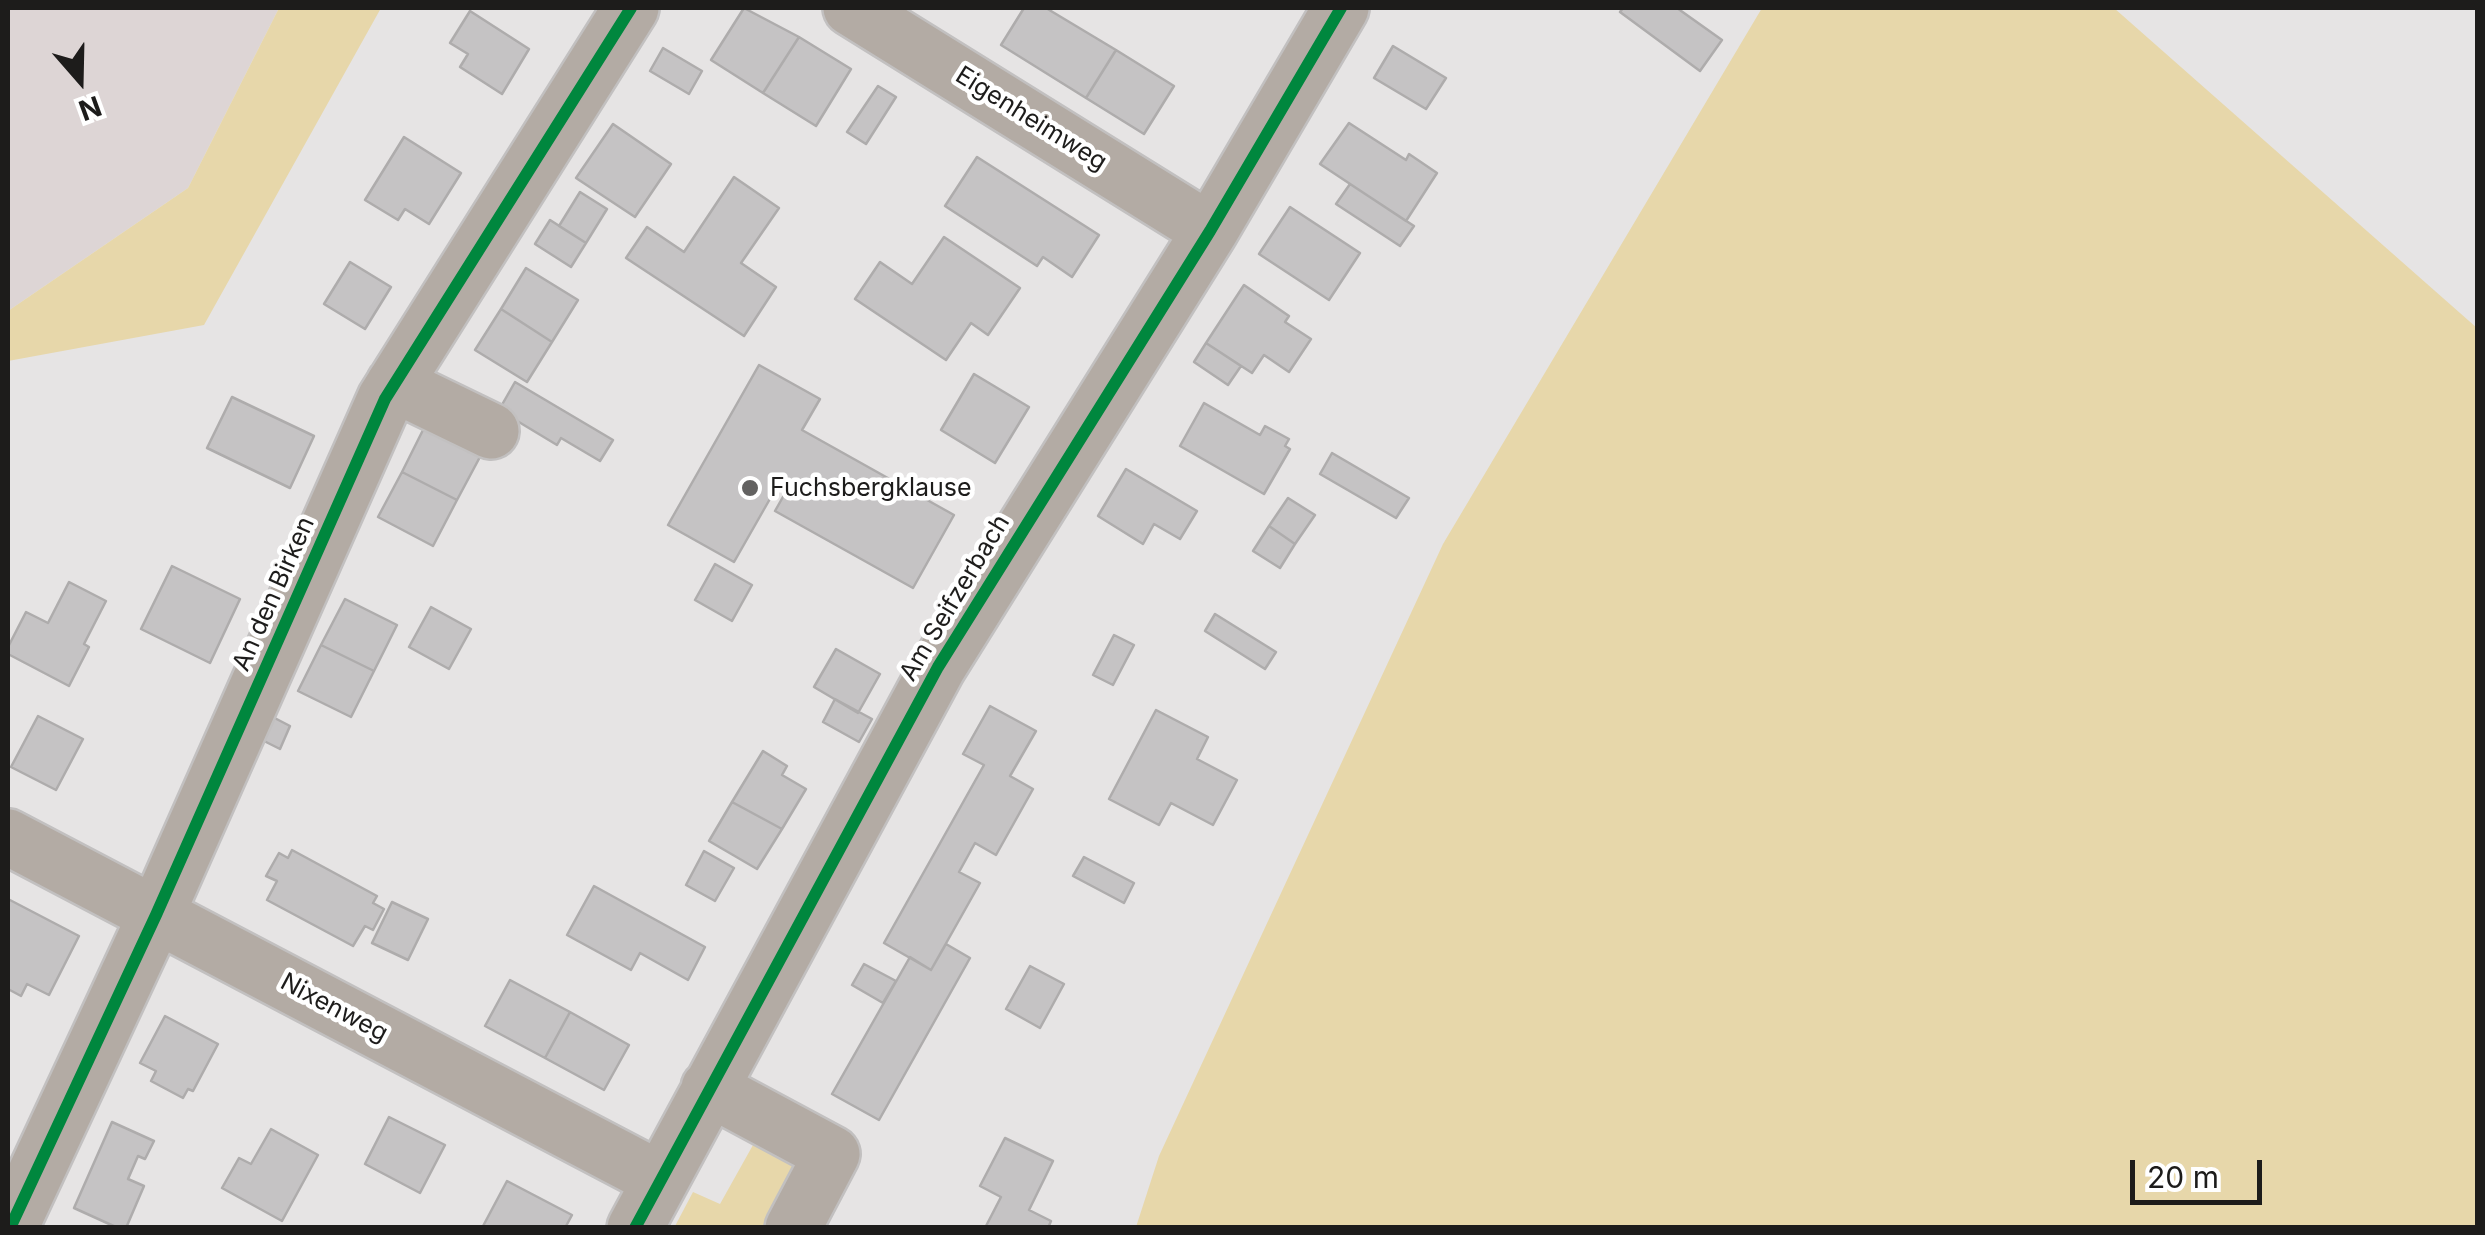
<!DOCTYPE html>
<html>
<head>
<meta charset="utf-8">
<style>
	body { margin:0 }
	#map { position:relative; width:2485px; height:1235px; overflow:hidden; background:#e6e4e4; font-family:Inter,sans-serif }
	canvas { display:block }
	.frame { position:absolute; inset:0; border:10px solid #1d1c1b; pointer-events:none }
	.north { position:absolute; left:30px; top:30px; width:100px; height:100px; -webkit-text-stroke:8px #fff; paint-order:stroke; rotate:160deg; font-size:28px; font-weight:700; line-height:40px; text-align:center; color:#1d1c1b }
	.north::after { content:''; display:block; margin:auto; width:35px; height:45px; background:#1d1c1b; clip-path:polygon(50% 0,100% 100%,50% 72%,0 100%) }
	.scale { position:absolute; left:2130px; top:1160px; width:132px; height:45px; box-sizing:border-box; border:5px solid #1d1c1b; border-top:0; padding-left:12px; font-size:30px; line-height:35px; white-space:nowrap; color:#1d1c1b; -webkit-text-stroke:8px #fff; paint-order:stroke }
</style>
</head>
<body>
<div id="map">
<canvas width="2485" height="1235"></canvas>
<div class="frame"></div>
<div class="north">N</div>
<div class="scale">20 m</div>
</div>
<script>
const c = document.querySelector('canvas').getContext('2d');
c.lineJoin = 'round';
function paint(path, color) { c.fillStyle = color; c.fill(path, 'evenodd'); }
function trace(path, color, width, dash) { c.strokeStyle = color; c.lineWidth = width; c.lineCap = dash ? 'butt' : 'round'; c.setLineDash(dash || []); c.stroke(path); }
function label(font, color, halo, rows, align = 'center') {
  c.font = font + ' Inter,sans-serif'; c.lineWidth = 9; c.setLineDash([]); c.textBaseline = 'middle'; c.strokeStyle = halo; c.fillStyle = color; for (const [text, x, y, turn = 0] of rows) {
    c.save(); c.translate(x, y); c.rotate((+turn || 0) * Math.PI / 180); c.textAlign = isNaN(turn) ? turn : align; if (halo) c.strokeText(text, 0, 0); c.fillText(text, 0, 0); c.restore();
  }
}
paint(new Path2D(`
	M 8,8 L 279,8 L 188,188 L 8,311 Z`), '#ddd5d5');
paint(new Path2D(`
	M 279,8 L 381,8 L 204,325 L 8,361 L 8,311 L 188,188 Z
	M 1762,8 L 2114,8 L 2477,328 L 2477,1227 L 1136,1227 L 1159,1156 L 1443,544 Z
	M 753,1145 L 790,1161 L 795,1172 L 777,1227 L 674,1228 L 693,1192 L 720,1204 Z`), '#e7d7aa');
const building = new Path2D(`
	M 744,8 L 799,37 L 763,93 L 711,60 Z
	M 1024,8 L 1046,8 L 1116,50 L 1086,98 L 1001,45 Z
	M 1623,8 L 1677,8 L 1722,40 L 1700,71 L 1620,12 Z
	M 470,11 L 529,49 L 502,94 L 460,67 L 468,54 L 450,43 Z
	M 799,37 L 851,69 L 816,126 L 763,93 Z
	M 1393,46 L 1446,78 L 1426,109 L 1374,78 Z
	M 663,48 L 702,71 L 689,94 L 650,71 Z
	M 1116,50 L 1174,86 L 1144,134 L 1086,98 Z
	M 878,86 L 896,97 L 866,144 L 847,132 Z
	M 1349,123 L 1406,160 L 1409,154 L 1437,173 L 1406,221 L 1320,164 Z
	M 613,124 L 671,164 L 635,217 L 576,178 Z
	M 404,137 L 461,173 L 429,224 L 405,209 L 398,220 L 365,200 Z
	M 977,157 L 1099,235 L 1072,277 L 1043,257 L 1037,266 L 945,206 Z
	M 734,177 L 779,208 L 741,263 L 776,287 L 744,336 L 626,258 L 647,227 L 684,252 Z
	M 1350,184 L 1414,226 L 1400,246 L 1336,204 Z
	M 580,192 L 607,209 L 586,243 L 559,226 Z
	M 1290,207 L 1360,253 L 1329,300 L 1259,254 Z
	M 550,220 L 586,243 L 571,267 L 535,244 Z
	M 944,237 L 1020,288 L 988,335 L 971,323 L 946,360 L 855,299 L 880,262 L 912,284 Z
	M 350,262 L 391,287 L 365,329 L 324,304 Z
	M 526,268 L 578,300 L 552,342 L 501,309 Z
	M 1244,285 L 1289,316 L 1285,322 L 1311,339 L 1289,372 L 1264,355 L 1252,373 L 1206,343 Z
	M 501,309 L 552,342 L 527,382 L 475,350 Z
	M 1206,343 L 1241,366 L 1228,385 L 1194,362 Z
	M 759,365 L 820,399 L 802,430 L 954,515 L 913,588 L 775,511 L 788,488 L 779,483 L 734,562 L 668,525 Z
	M 974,374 L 1029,407 L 995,463 L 941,430 Z
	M 515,382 L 613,440 L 600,461 L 561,438 L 557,445 L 499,410 Z
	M 232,397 L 314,436 L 290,488 L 207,448 Z
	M 1204,403 L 1260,435 L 1265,426 L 1289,439 L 1285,446 L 1290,449 L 1264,494 L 1180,446 Z
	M 425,426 L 481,455 L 457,500 L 402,472 Z
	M 1332,453 L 1409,498 L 1396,518 L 1320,474 Z
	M 1126,469 L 1197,511 L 1180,539 L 1154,524 L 1143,544 L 1098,516 Z
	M 402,472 L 457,500 L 433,546 L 378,517 Z
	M 1288,498 L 1315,515 L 1295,544 L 1269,526 Z
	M 1269,526 L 1295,544 L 1280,568 L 1253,551 Z
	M 715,564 L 752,585 L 732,621 L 695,600 Z
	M 172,566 L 240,599 L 210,663 L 141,629 Z
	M 69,582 L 106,601 L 84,644 L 89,647 L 69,686 L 8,654 L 8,647 L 26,612 L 48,623 Z
	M 345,599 L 397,625 L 374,671 L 321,645 Z
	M 431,607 L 471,629 L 449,669 L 409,647 Z
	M 1215,614 L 1276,652 L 1265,669 L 1205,631 Z
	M 1114,635 L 1134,645 L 1113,685 L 1093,675 Z
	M 321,645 L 374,671 L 351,717 L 298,691 Z
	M 836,649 L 880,674 L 858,713 L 814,687 Z
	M 835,699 L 872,719 L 859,742 L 823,722 Z
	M 990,706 L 1036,731 L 1010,776 L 1033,789 L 996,855 L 975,843 L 959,872 L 980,883 L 931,970 L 884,943 L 984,765 L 963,754 Z
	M 1156,710 L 1208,737 L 1197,759 L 1237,780 L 1213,825 L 1171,803 L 1159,825 L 1109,799 Z
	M 265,713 L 290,726 L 280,749 L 254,736 Z
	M 38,716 L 83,739 L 56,790 L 11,767 Z
	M 763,751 L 787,766 L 782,775 L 806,789 L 782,829 L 732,802 Z
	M 732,802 L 782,829 L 757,869 L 709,841 Z
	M 292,850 L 377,896 L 373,903 L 384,909 L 373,930 L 365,926 L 353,946 L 267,900 L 277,881 L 266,876 L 279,853 L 288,858 Z
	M 704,851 L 734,868 L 715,901 L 686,885 Z
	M 1084,857 L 1134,883 L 1124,903 L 1073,876 Z
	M 594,886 L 705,947 L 688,980 L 640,953 L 631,970 L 567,935 Z
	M 8,899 L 79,936 L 49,995 L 27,984 L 21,996 L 8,989 Z
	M 392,902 L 428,919 L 408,960 L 372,943 Z
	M 946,944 L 970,958 L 879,1120 L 832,1094 L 910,957 L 931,970 Z
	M 864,964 L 896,981 L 883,1003 L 852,985 Z
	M 1030,966 L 1064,984 L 1040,1028 L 1006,1009 Z
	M 510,980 L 570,1012 L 545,1058 L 485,1026 Z
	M 570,1012 L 629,1045 L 604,1090 L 545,1058 Z
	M 165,1016 L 218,1044 L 193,1091 L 188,1089 L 183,1098 L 151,1081 L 156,1071 L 140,1063 Z
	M 389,1117 L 445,1145 L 420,1193 L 365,1164 Z
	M 112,1122 L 154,1141 L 145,1159 L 138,1156 L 128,1179 L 144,1186 L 126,1228 L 118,1228 L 74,1208 Z
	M 271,1129 L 318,1155 L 282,1221 L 222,1188 L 239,1158 L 251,1164 Z
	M 1005,1138 L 1053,1161 L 1029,1210 L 1051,1221 L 1048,1228 L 985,1228 L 1001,1197 L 980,1186 Z
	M 507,1181 L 572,1215 L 565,1228 L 482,1228 Z`);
paint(building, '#c5c3c4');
trace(building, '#aeacac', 2.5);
const minor = new Path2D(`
	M 851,8 L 1210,231
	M 394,384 L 491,431
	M 8,837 L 659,1179
	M 709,1088 L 832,1154 L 793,1228
	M 10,1228 L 156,915 L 385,399 L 631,8
	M 635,1228 L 938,667 L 1210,231 L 1341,8`);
trace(minor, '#c2c0c0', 60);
trace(minor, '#b3aba4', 55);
trace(new Path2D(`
	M 10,1228 L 156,915 L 385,399 L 631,8
	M 635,1228 L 938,667 L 1210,231 L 1341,8`), '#00873e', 12);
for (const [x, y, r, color] of [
	[750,488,10,"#636261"]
]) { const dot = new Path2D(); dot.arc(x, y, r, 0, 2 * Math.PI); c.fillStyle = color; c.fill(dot); trace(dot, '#fff', 4); }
label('25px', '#1d1c1b', '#fff', [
	["Eigenheimweg",1031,119,32],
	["An den Birken",274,594,-66],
	["Am Seifzerbach",955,598,-59],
	["Nixenweg",334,1008,28]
]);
label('25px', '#1d1c1b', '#fff', [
	["Fuchsbergklause",770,488]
], 'left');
</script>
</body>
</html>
